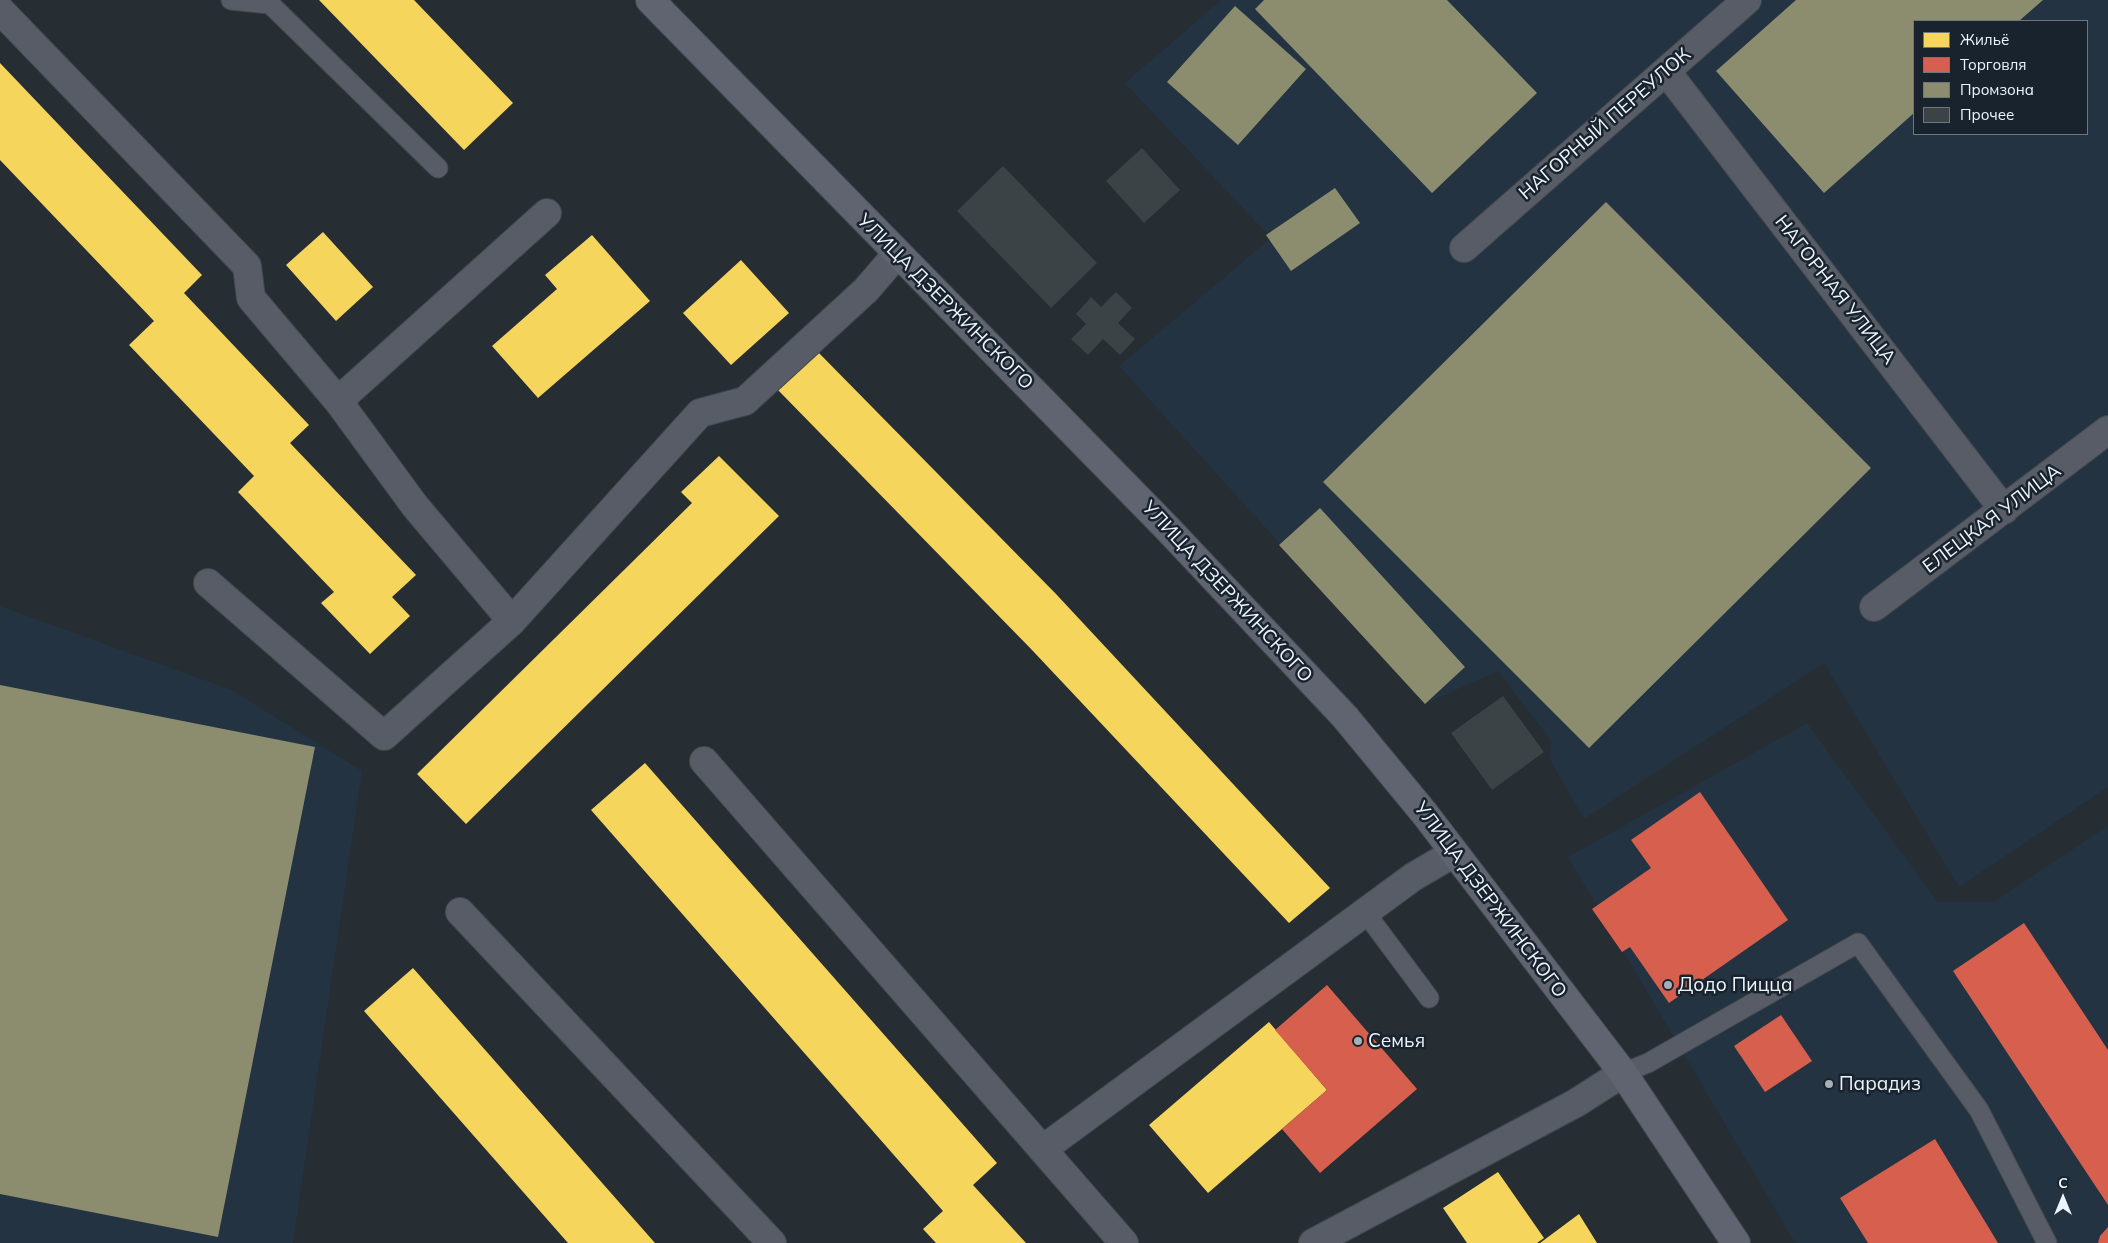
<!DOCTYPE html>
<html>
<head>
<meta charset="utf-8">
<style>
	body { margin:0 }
	#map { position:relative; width:2108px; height:1243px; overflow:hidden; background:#262d33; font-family:Mulish,sans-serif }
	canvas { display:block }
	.legend { position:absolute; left:1913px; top:20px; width:175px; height:115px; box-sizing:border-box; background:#18232e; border:1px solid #6d7780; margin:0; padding:6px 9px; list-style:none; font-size:15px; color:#edf5fc }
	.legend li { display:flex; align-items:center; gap:10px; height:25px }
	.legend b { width:25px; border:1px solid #6d7780 }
	.north { position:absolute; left:2038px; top:1173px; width:50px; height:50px; -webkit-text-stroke:4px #18232e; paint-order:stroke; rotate:0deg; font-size:14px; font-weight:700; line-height:20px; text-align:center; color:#edf5fc }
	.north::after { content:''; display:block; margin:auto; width:18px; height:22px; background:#edf5fc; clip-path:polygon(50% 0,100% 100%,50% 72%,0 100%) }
</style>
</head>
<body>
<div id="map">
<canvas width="2108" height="1243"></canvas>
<ul class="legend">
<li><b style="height:14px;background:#f6d55c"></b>Жильё</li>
<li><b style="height:14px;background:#d6604d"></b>Торговля</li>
<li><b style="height:14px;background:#8c8c6e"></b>Промзона</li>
<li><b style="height:14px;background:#3c4347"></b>Прочее</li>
</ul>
<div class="north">С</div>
</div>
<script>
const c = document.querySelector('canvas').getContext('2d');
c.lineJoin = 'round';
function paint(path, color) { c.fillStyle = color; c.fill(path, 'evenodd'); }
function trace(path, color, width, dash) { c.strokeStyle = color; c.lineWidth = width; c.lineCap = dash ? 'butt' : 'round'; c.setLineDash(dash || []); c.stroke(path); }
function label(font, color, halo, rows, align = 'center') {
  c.font = font + ' Mulish,sans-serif'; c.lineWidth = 5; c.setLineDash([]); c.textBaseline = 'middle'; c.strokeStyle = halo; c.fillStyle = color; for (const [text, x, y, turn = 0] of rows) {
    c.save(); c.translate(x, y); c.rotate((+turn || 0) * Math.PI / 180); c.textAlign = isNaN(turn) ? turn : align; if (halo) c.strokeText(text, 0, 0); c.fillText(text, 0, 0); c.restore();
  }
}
paint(new Path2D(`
	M 1221,0 L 2108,0 L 2108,787 L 1959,887 L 1824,663 L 1584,819 L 1549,758 L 1552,742 L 1498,671 L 1425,704 L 1119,366 L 1271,238 L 1125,83 ZM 1914,21 L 2087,21 L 2087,134 L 1914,134 Z
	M 0,606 L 232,690 L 362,771 L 293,1243 L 0,1243 Z
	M 1807,723 L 1938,902 L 1993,902 L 2108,826 L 2108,1243 L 1795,1243 L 1568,857 Z`), '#233342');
paint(new Path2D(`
	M 319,0 L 414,0 L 513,103 L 464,150 Z
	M 0,63 L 202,275 L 184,293 L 309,425 L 290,443 L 416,575 L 392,597 L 410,616 L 370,654 L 321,603 L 334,592 L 238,492 L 254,476 L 129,345 L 154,321 L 0,160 Z
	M 323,232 L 373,287 L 336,321 L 286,265 Z
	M 592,235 L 650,301 L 538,398 L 492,346 L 557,289 L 545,275 Z
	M 741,260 L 789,313 L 731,365 L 683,313 Z
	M 817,351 L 1056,594 L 1330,888 L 1289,923 L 1032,650 L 777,389 Z
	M 719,456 L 779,516 L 466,824 L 417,774 L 692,503 L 681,492 Z
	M 645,763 L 997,1163 L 973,1185 L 1026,1243 L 936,1243 L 923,1229 L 943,1211 L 591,810 Z
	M 413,968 L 655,1243 L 568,1243 L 364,1011 Z
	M 1269,1022 L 1327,1090 L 1208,1193 L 1149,1125 Z
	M 1498,1172 L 1544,1238 L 1537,1243 L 1467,1243 L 1443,1208 Z
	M 1579,1214 L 1597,1243 L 1540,1243 Z`), '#f6d55c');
paint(new Path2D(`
	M 1700,792 L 1788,920 L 1669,1003 L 1630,947 L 1622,952 L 1592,909 L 1651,868 L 1631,840 Z
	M 2024,923 L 2108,1050 L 2108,1205 L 1953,971 Z
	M 1327,985 L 1417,1089 L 1320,1173 L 1282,1129 L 1327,1090 L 1275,1030 Z
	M 1781,1015 L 1812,1061 L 1765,1092 L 1734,1046 Z
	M 1935,1139 L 1998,1243 L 1868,1243 L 1840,1198 Z
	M 2108,1227 L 2108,1243 L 2098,1243 L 2100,1236 Z`), '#d6604d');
paint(new Path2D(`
	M 1264,0 L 1447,0 L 1537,93 L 1432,193 L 1255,9 Z
	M 1796,0 L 2043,0 L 2019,21 L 1914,21 L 1914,113 L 1824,193 L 1716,71 Z
	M 1235,6 L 1306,69 L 1238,145 L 1167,82 Z
	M 1335,188 L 1360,223 L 1291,271 L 1266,235 Z
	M 1606,202 L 1871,468 L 1589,748 L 1323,482 Z
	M 1320,508 L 1465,667 L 1425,704 L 1279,545 Z
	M 0,685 L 315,747 L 218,1237 L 0,1194 Z`), '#8c8c6e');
paint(new Path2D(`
	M 1142,148 L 1180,190 L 1144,223 L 1106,181 Z
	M 1003,166 L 1097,263 L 1051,308 L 957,211 Z
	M 1116,292 L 1132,308 L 1118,323 L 1135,339 L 1120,355 L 1103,339 L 1088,355 L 1071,339 L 1086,324 L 1076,314 L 1091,297 L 1101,307 Z
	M 1503,696 L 1544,752 L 1492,790 L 1451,733 Z`), '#3c4347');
const service = new Path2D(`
	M 231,0 L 270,4 L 438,168
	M 1365,912 L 1429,998
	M 1623,1073 L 1648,1063 L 1858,943 L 1979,1110 L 2047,1243`);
const minor = new Path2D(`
	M 0,10 L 247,266 L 251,298 L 338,401 L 415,506 L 512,621 L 700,413 L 745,401 L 866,290 L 897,254
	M 1666,71 L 2004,510
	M 1464,248 L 1747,0
	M 338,401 L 547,213
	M 208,583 L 384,736 L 512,621
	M 1874,607 L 2108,430
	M 704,761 L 1124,1243
	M 460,912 L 772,1243
	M 1043,1149 L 1413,877 L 1454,853
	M 1313,1243 L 1576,1103 L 1623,1073`);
const primary = new Path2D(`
	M 650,0 L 1167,528 L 1345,717 L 1425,814 L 1623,1073 L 1736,1243`);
trace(service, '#43494e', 21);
trace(minor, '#43494e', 30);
trace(primary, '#43494e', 30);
trace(service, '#585c66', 19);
trace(minor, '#585c66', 28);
trace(primary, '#606471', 28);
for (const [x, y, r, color] of [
	[1668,985,5,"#a7afb6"],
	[1358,1041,5,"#a7afb6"],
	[1829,1084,5,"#a7afb6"]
]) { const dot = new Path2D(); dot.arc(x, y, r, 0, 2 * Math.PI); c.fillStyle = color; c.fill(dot); trace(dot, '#18232e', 2); }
label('19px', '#edf5fc', '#18232e', [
	["НАГОРНЫЙ ПЕРЕУЛОК",1605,124,-41],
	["НАГОРНАЯ УЛИЦА",1835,290,52],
	["УЛИЦА ДЗЕРЖИНСКОГО",945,302,45],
	["ЕЛЕЦКАЯ УЛИЦА",1992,519,-37],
	["УЛИЦА ДЗЕРЖИНСКОГО",1227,592,47],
	["УЛИЦА ДЗЕРЖИНСКОГО",1490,900,53]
]);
label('19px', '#edf5fc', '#18232e', [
	["Додо Пицца",1678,985],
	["Семья",1368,1041],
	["Парадиз",1839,1084]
], 'left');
</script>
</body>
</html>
